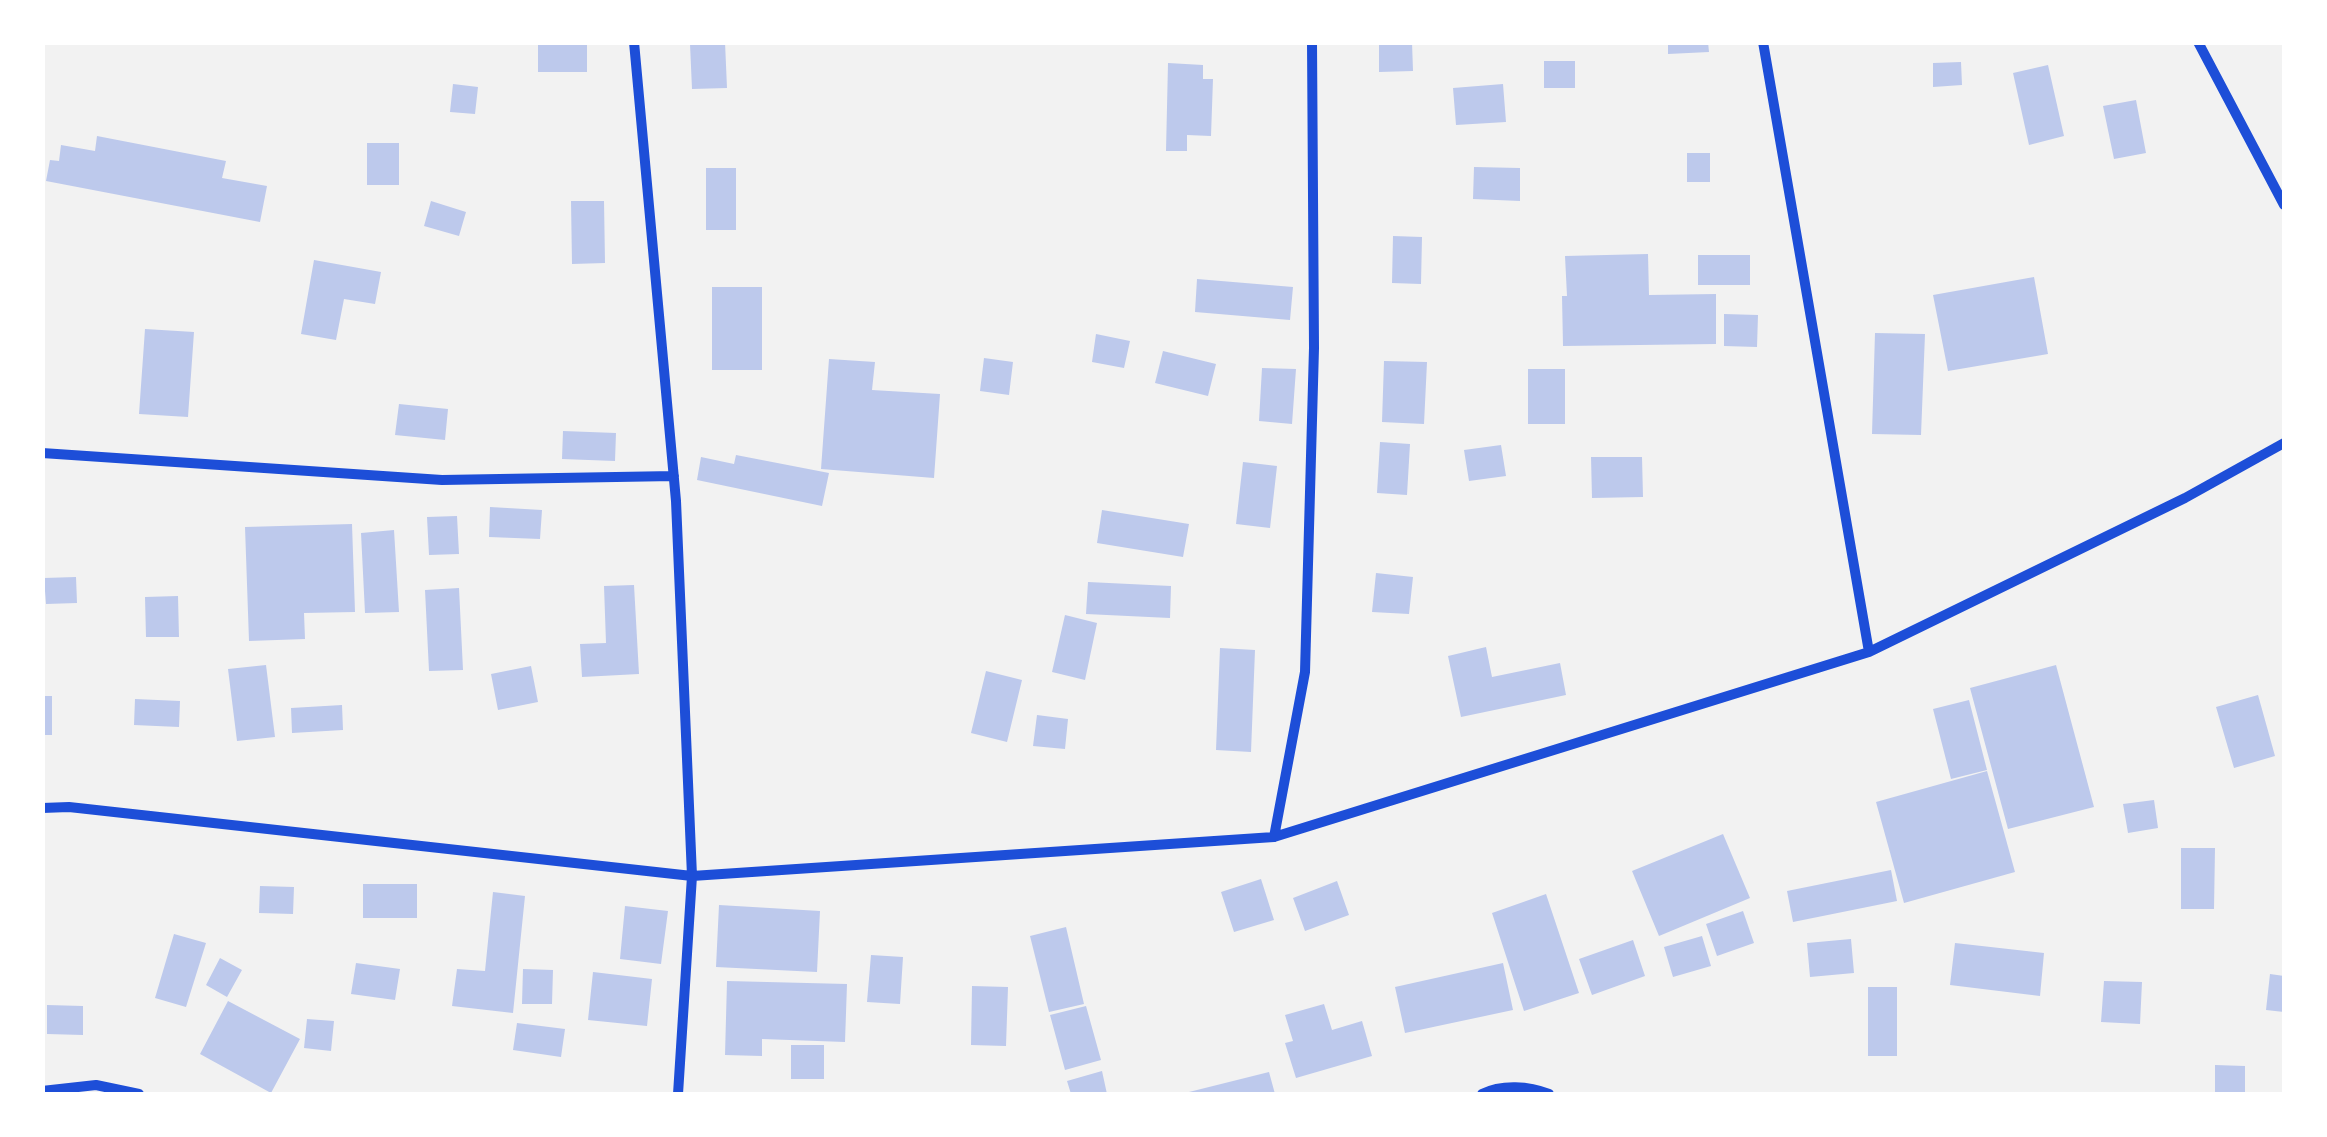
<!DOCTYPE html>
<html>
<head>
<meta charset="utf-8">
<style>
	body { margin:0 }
	#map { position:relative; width:2327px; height:1137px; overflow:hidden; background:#f2f2f2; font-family:"Noto Sans",sans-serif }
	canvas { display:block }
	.frame { position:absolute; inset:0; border:45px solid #fff; pointer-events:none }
</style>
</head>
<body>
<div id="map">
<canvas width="2327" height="1137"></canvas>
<div class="frame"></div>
</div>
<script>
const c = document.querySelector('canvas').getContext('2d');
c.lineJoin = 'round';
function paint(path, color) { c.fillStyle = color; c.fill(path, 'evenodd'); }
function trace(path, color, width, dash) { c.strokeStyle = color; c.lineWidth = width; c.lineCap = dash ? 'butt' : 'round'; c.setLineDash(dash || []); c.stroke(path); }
paint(new Path2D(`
	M 725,42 L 727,88 L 692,89 L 690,44 Z
	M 1379,42 L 1412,42 L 1413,71 L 1379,72 Z
	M 1668,42 L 1708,42 L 1709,52 L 1668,54 Z
	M 538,44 L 587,44 L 587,72 L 538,72 Z
	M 1544,61 L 1575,61 L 1575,88 L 1544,88 Z
	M 1961,62 L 1962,85 L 1933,87 L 1933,63 Z
	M 1168,63 L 1203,65 L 1203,79 L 1213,79 L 1211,136 L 1187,135 L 1187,151 L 1166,151 Z
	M 2048,65 L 2064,136 L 2029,145 L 2013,73 Z
	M 453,84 L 478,87 L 475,114 L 450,112 Z
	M 1503,84 L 1506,122 L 1456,125 L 1453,88 Z
	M 2136,100 L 2146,153 L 2114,159 L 2103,106 Z
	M 97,136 L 226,161 L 222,178 L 267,186 L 260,222 L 46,181 L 50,160 L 59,161 L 61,145 L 95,151 Z
	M 367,143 L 399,143 L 399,185 L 367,185 Z
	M 1687,153 L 1710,153 L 1710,182 L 1687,182 Z
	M 1474,167 L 1520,168 L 1520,201 L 1473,199 Z
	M 706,168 L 736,168 L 736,230 L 706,230 Z
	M 431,201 L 466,212 L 459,236 L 424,226 Z
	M 571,201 L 604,201 L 605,263 L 572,264 Z
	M 1393,236 L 1422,237 L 1421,284 L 1392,283 Z
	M 1648,254 L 1649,295 L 1716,294 L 1716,344 L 1563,346 L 1562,296 L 1567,296 L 1565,256 Z
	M 1698,255 L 1750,255 L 1750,285 L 1698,285 Z
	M 314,260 L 381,272 L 375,304 L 344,299 L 336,340 L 301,334 Z
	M 2034,277 L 2048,354 L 1948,371 L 1933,295 Z
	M 1197,279 L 1293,287 L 1290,320 L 1195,312 Z
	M 712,287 L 762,287 L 762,370 L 712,370 Z
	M 1724,314 L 1758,315 L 1757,347 L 1724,346 Z
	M 145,329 L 194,332 L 188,417 L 139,414 Z
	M 1875,333 L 1925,334 L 1921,435 L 1872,434 Z
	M 1096,334 L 1130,341 L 1124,368 L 1092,362 Z
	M 1163,351 L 1216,364 L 1208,396 L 1155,383 Z
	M 984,358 L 1013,362 L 1009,395 L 980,391 Z
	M 829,359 L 875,362 L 872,390 L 940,394 L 934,478 L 821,469 Z
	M 1384,361 L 1427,362 L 1424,424 L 1382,422 Z
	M 1262,368 L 1296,369 L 1292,424 L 1259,421 Z
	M 1528,369 L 1565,369 L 1565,424 L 1528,424 Z
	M 399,404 L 448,409 L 445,440 L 395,435 Z
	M 563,431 L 616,433 L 615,461 L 562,459 Z
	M 1380,442 L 1410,444 L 1407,495 L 1377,493 Z
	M 1501,445 L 1506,476 L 1469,481 L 1464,450 Z
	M 736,455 L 829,473 L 822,506 L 697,480 L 701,457 L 734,464 Z
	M 1591,457 L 1642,457 L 1643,497 L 1592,498 Z
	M 1243,462 L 1277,466 L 1270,528 L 1236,524 Z
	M 490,507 L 542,510 L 540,539 L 489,537 Z
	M 1102,510 L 1189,524 L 1183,557 L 1097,543 Z
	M 457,516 L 459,554 L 429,555 L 427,517 Z
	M 352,524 L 355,612 L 304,613 L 305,639 L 249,641 L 245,527 Z
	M 394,530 L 399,612 L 365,613 L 361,533 Z
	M 1376,573 L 1413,577 L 1409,614 L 1372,612 Z
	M 76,577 L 77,603 L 46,604 L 44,578 Z
	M 1088,582 L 1171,586 L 1170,618 L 1086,614 Z
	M 634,585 L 639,674 L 582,677 L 580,644 L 606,643 L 604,586 Z
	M 459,588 L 463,670 L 429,671 L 425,590 Z
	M 178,596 L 179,637 L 146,637 L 145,597 Z
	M 1065,615 L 1097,623 L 1085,680 L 1052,672 Z
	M 1486,647 L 1492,677 L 1560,663 L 1566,695 L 1461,717 L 1448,656 Z
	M 1220,648 L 1255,650 L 1251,752 L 1216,750 Z
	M 266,665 L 275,737 L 237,741 L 228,669 Z
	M 2056,665 L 2094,807 L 2008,829 L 1970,688 Z
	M 531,666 L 538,702 L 498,710 L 491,674 Z
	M 986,671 L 1022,680 L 1007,742 L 971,733 Z
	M 2258,695 L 2275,756 L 2234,768 L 2216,707 Z
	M 42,696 L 52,696 L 52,735 L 42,735 Z
	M 135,699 L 180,701 L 179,727 L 134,725 Z
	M 1969,700 L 1987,770 L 1951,779 L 1933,709 Z
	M 342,705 L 343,730 L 292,733 L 291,708 Z
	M 1037,715 L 1068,719 L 1065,749 L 1033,746 Z
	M 1987,771 L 2015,872 L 1904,903 L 1876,802 Z
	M 2154,800 L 2158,828 L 2128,833 L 2123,804 Z
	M 1723,834 L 1750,898 L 1659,936 L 1632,871 Z
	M 2181,848 L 2215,848 L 2214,909 L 2181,909 Z
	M 1891,870 L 1897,901 L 1793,922 L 1787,891 Z
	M 1261,879 L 1274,920 L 1234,932 L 1221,892 Z
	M 1337,881 L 1349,915 L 1305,931 L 1293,898 Z
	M 363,884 L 417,884 L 417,918 L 363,918 Z
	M 260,886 L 294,887 L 293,914 L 259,913 Z
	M 493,892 L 525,896 L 513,1013 L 452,1006 L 457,969 L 485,971 Z
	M 1546,894 L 1579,993 L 1524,1011 L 1492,913 Z
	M 719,905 L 820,911 L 817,972 L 716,967 Z
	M 625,906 L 668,911 L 661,964 L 620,959 Z
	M 1743,911 L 1754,943 L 1717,956 L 1706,924 Z
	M 1066,927 L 1084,1004 L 1049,1012 L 1030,936 Z
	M 174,934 L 206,943 L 186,1007 L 155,998 Z
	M 1702,936 L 1711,966 L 1673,977 L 1664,947 Z
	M 1851,939 L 1854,973 L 1810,977 L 1807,943 Z
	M 1633,940 L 1645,976 L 1592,995 L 1579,959 Z
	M 1955,943 L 2044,953 L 2040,996 L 1950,985 Z
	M 871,955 L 903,957 L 900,1004 L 867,1002 Z
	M 220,958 L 242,970 L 227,997 L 206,985 Z
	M 356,963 L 400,969 L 395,1000 L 351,994 Z
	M 1503,963 L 1513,1010 L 1405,1033 L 1395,987 Z
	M 523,969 L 553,970 L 552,1004 L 522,1004 Z
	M 593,972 L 652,979 L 647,1026 L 588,1020 Z
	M 2270,974 L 2284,976 L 2284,1012 L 2266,1010 Z
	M 727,981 L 847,984 L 845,1042 L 762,1039 L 762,1056 L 725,1055 Z
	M 2104,981 L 2142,982 L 2140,1024 L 2101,1022 Z
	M 972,986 L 1008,987 L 1006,1046 L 971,1045 Z
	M 1868,987 L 1897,987 L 1897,1056 L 1868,1056 Z
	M 228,1001 L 300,1039 L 271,1093 L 200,1054 Z
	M 1324,1004 L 1332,1030 L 1362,1021 L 1372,1056 L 1296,1078 L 1285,1043 L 1293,1041 L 1285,1015 Z
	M 47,1005 L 83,1006 L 83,1035 L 47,1034 Z
	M 1086,1006 L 1101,1060 L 1065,1070 L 1050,1015 Z
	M 307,1019 L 334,1021 L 331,1051 L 304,1048 Z
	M 517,1023 L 565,1029 L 561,1057 L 513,1050 Z
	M 791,1045 L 824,1045 L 824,1079 L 791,1079 Z
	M 2215,1065 L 2245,1066 L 2245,1092 L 2215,1092 Z
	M 1102,1071 L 1107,1094 L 1071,1094 L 1067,1081 Z
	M 1269,1072 L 1275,1094 L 1185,1094 L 1185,1093 Z`), '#bdc9ec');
trace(new Path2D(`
	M 634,42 L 676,501 L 692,876 L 678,1094
	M 1763,42 L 1869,652
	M 2198,42 L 2284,205
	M 42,453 L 442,480 L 674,476
	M 42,808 L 69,807 L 692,876 L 1274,837 L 1869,652 L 2185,498 L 2284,443
	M 1274,837 L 1305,672 L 1314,348 L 1312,42
	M 42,1091 L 96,1085 L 139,1094
	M 1482,1094 C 1502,1084 1529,1086 1549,1094`), '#1d4ed8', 10);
</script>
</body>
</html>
